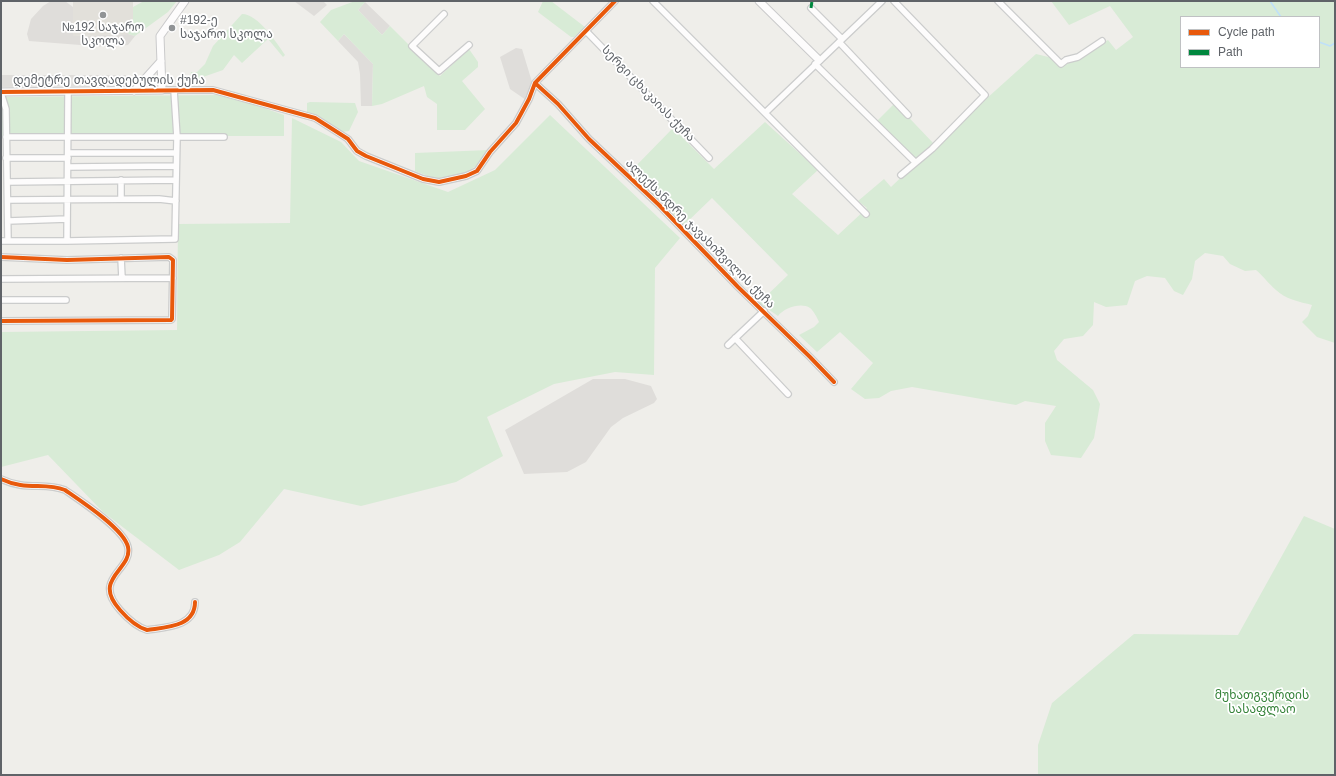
<!DOCTYPE html>
<html>
<head>
<meta charset="utf-8">
<style>
	body { margin:0 }
	#map { position:relative; width:1336px; height:776px; overflow:hidden; background:#efeeea; font-family:Helvetica,sans-serif }
	canvas { display:block }
	.frame { position:absolute; inset:0; border:2px solid #5f6368; pointer-events:none }
	.legend { position:absolute; left:1180px; top:16px; width:140px; height:52px; box-sizing:border-box; background:#fff; border:1px solid #bfc1c3; margin:0; padding:5px 7px; list-style:none; font-size:12px; color:#5f6368 }
	.legend li { display:flex; align-items:center; gap:8px; height:20px }
	.legend b { width:20px; border:1px solid #bfc1c3 }
</style>
</head>
<body>
<div id="map">
<canvas width="1336" height="776"></canvas>
<div class="frame"></div>
<ul class="legend">
<li><b style="height:5px;background:#e8590c"></b>Cycle path</li>
<li><b style="height:5px;background:#00873e"></b>Path</li>
</ul>
</div>
<script>
const c = document.querySelector('canvas').getContext('2d');
c.lineJoin = 'round';
function paint(path, color) { c.fillStyle = color; c.fill(path, 'evenodd'); }
function trace(path, color, width, dash) { c.strokeStyle = color; c.lineWidth = width; c.lineCap = dash ? 'butt' : 'round'; c.setLineDash(dash || []); c.stroke(path); }
function label(font, color, halo, rows, align = 'center') {
  c.font = font + ' Helvetica,"Noto Sans Georgian",sans-serif'; c.lineWidth = 3.5; c.setLineDash([]); c.textBaseline = 'middle'; c.strokeStyle = halo; c.fillStyle = color; for (const [text, x, y, turn = 0] of rows) {
    c.save(); c.translate(x, y); c.rotate((+turn || 0) * Math.PI / 180); c.textAlign = isNaN(turn) ? turn : align; if (halo) c.strokeText(text, 0, 0); c.fillText(text, 0, 0); c.restore();
  }
}
paint(new Path2D(`
	M 51,1 L 65,1 L 73,7 L 73,36 L 128,34 L 135,36 L 128,45 L 106,47 L 29,41 L 27,34 L 31,19 L 43,6 Z
	M 294,1 L 323,1 L 327,5 L 314,16 Z
	M 365,2 L 390,26 L 382,35 L 358,10 Z
	M 344,34 L 373,64 L 372,106 L 361,106 L 360,74 L 358,62 L 338,41 Z
	M 516,48 L 522,49 L 532,82 L 526,100 L 510,89 L 500,57 Z
	M 1,75 L 126,75 L 126,85 L 1,87 Z
	M 593,379 L 625,379 L 651,386 L 657,399 L 654,403 L 623,418 L 611,427 L 586,462 L 567,472 L 524,474 L 505,430 Z`), '#dfddda');
paint(new Path2D(`
	M 73,1 L 133,1 L 133,22 L 128,34 L 73,36 Z`), '#e2e0da');
paint(new Path2D(`
	M 144,1 L 177,1 L 168,12 L 135,36 L 128,34 L 133,22 L 133,7 Z
	M 355,1 L 365,2 L 358,10 L 382,35 L 390,26 L 440,76 L 469,49 L 478,62 L 478,67 L 462,81 L 485,109 L 465,130 L 437,130 L 437,104 L 427,97 L 424,86 L 382,104 L 372,106 L 373,64 L 344,34 L 338,41 L 320,22 L 331,10 Z
	M 543,1 L 551,1 L 585,27 L 574,37 L 571,37 L 538,12 Z
	M 1051,1 L 1335,1 L 1335,343 L 1317,337 L 1302,322 L 1308,316 L 1312,305 C 1300,302 1285,299 1276,290 C 1269,284 1264,277 1256,270 L 1245,271 L 1230,264 L 1223,256 L 1205,253 L 1195,261 L 1192,279 L 1183,295 L 1174,291 L 1165,278 L 1147,276 L 1135,281 L 1127,305 L 1106,307 L 1094,302 L 1093,325 L 1083,336 L 1064,339 L 1054,351 L 1057,360 L 1093,390 L 1100,404 L 1094,438 L 1081,458 L 1051,455 L 1045,441 L 1045,423 L 1056,406 L 1025,401 L 1016,405 L 912,387 L 891,391 L 879,398 L 865,399 L 851,389 L 873,363 L 840,332 L 817,352 L 799,335 L 814,327 L 819,322 C 817,318 814,311 810,308 C 801,302 784,308 778,316 L 759,303 L 788,275 L 712,198 L 683,226 L 630,172 L 673,128 L 714,169 L 765,122 L 818,170 L 792,194 L 838,235 L 867,208 L 858,201 L 884,179 L 891,187 L 918,161 L 877,121 L 895,103 L 935,145 L 1036,54 L 1069,62 L 1082,56 L 1108,40 L 1116,50 L 1133,37 L 1110,6 L 1069,25 ZM 1181,17 L 1319,17 L 1319,67 L 1181,67 Z
	M 242,14 C 258,14 277,43 285,55 L 283,57 L 268,39 L 242,63 L 234,55 L 223,70 L 203,77 L 202,84 L 189,84 L 191,72 L 197,72 L 205,64 L 213,46 Z
	M 217,95 L 255,105 L 284,115 L 284,136 L 1,136 L 1,97 Z
	M 310,102 L 355,103 L 358,112 L 349,131 L 342,132 L 307,112 L 307,103 Z
	M 550,115 L 680,238 L 655,268 L 654,375 L 615,372 L 554,384 L 487,417 L 503,456 L 456,482 L 361,506 L 284,489 L 240,542 L 219,555 L 179,570 L 103,512 L 48,455 L 1,467 L 1,332 L 177,330 L 178,224 L 290,223 L 292,118 L 341,142 L 359,161 L 448,192 L 495,170 Z
	M 489,150 L 478,165 L 463,174 L 435,179 L 415,171 L 415,153 Z
	M 1304,516 L 1335,529 L 1335,775 L 1038,775 L 1038,745 L 1052,703 L 1134,634 L 1238,635 Z`), '#d8ebd6');
trace(new Path2D(`
	M 1270,1 L 1281,17
	M 1319,42 L 1330,46 L 1335,43`), '#bfe0f9', 1.5);
const street = new Path2D(`
	M 653,1 L 866,214
	M 894,1 L 985,95 L 932,149 L 901,175
	M 998,1 L 1061,64 L 1066,60 L 1078,57 L 1102,41
	M 811,8 L 842,39
	M 444,14 L 412,46 L 439,71 L 469,45
	M 586,31 L 709,158
	M 839,42 L 908,115
	M 815,64 L 915,162
	M 535,83 L 558,104 L 589,139 L 659,205 L 738,287 L 810,357 L 834,382
	M 162,90 L 213,90 L 315,118 L 348,139 L 357,151 L 366,156 L 423,179 L 439,182 L 466,176 L 477,171 L 490,152 L 516,123 L 529,99 L 535,83 L 615,1
	M 1,93 L 6,109 L 8,241
	M 765,113 L 882,1
	M 6,137 L 224,137
	M 68,153 L 176,153
	M 6,158 L 68,158
	M 68,167 L 176,166
	M 121,180 L 121,199
	M 8,182 L 176,180
	M 8,200 L 159,199 L 176,201
	M 8,221 L 67,219
	M 1,241 L 67,241 L 68,92
	M 67,241 L 175,239 L 177,137 L 174,90
	M 1,257 L 67,260 L 169,257 L 173,260 L 172,319 L 171,320 L 1,321
	M 121,258 L 122,278
	M 1,279 L 173,278
	M 1,300 L 66,300
	M 735,338 L 788,394
	M 728,345 L 764,311
	M 1,479 C 26,491 44,482 65,490 C 81,501 124,529 128,547 C 133,570 91,578 120,610 C 127,618 137,627 147,630 C 166,627 195,627 195,602`);
const secondary = new Path2D(`
	M 759,1 L 819,60
	M 134,91 L 161,61
	M 1,92 L 162,90 L 160,36 L 185,1`);
trace(street, '#cbcccc', 8);
trace(secondary, '#cacacb', 9);
trace(street, '#fdfcfc', 5.5);
trace(secondary, '#fdfcfc', 7);
trace(new Path2D(`
	M 811,8 L 812,1`), '#00873e', 3, [6, 3]);
trace(new Path2D(`
	M 535,83 L 558,104 L 589,139 L 659,205 L 738,287 L 810,357 L 834,382
	M 1,92 L 213,90 L 315,118 L 348,139 L 357,151 L 366,156 L 423,179 L 439,182 L 466,176 L 477,171 L 490,152 L 516,123 L 529,99 L 535,83 L 615,1
	M 1,257 L 67,260 L 169,257 L 173,260 L 172,319 L 171,320 L 1,321
	M 1,479 C 26,491 44,482 65,490 C 81,501 124,529 128,547 C 133,570 91,578 120,610 C 127,618 137,627 147,630 C 166,627 195,627 195,602`), '#e8590c', 4);
for (const [x, y, r, color] of [
	[103,15,4,"#919496"],
	[172,28,4,"#919496"]
]) { const dot = new Path2D(); dot.arc(x, y, r, 0, 2 * Math.PI); c.fillStyle = color; c.fill(dot); trace(dot, '#fff', 1.5); }
label('12px', '#5f6368', '#fff', [
	["#192-ე",180,21],
	["საჯარო სკოლა",180,35],
	["№192 საჯარო",103,28,"center"],
	["სკოლა",103,42,"center"]
], 'left');
label('12px', '#5f6368', '#fff', [
	["დემეტრე თავდადებულის ქუჩა",109,81],
	["სერგი ცხაკაიას ქუჩა",648,94,46],
	["ალექსანდრე ჯავახიშვილის ქუჩა",700,234,45]
]);
label('12px', '#348238', '#fff', [
	["მუხათგვერდის",1262,696],
	["სასაფლაო",1262,710]
]);
</script>
</body>
</html>
